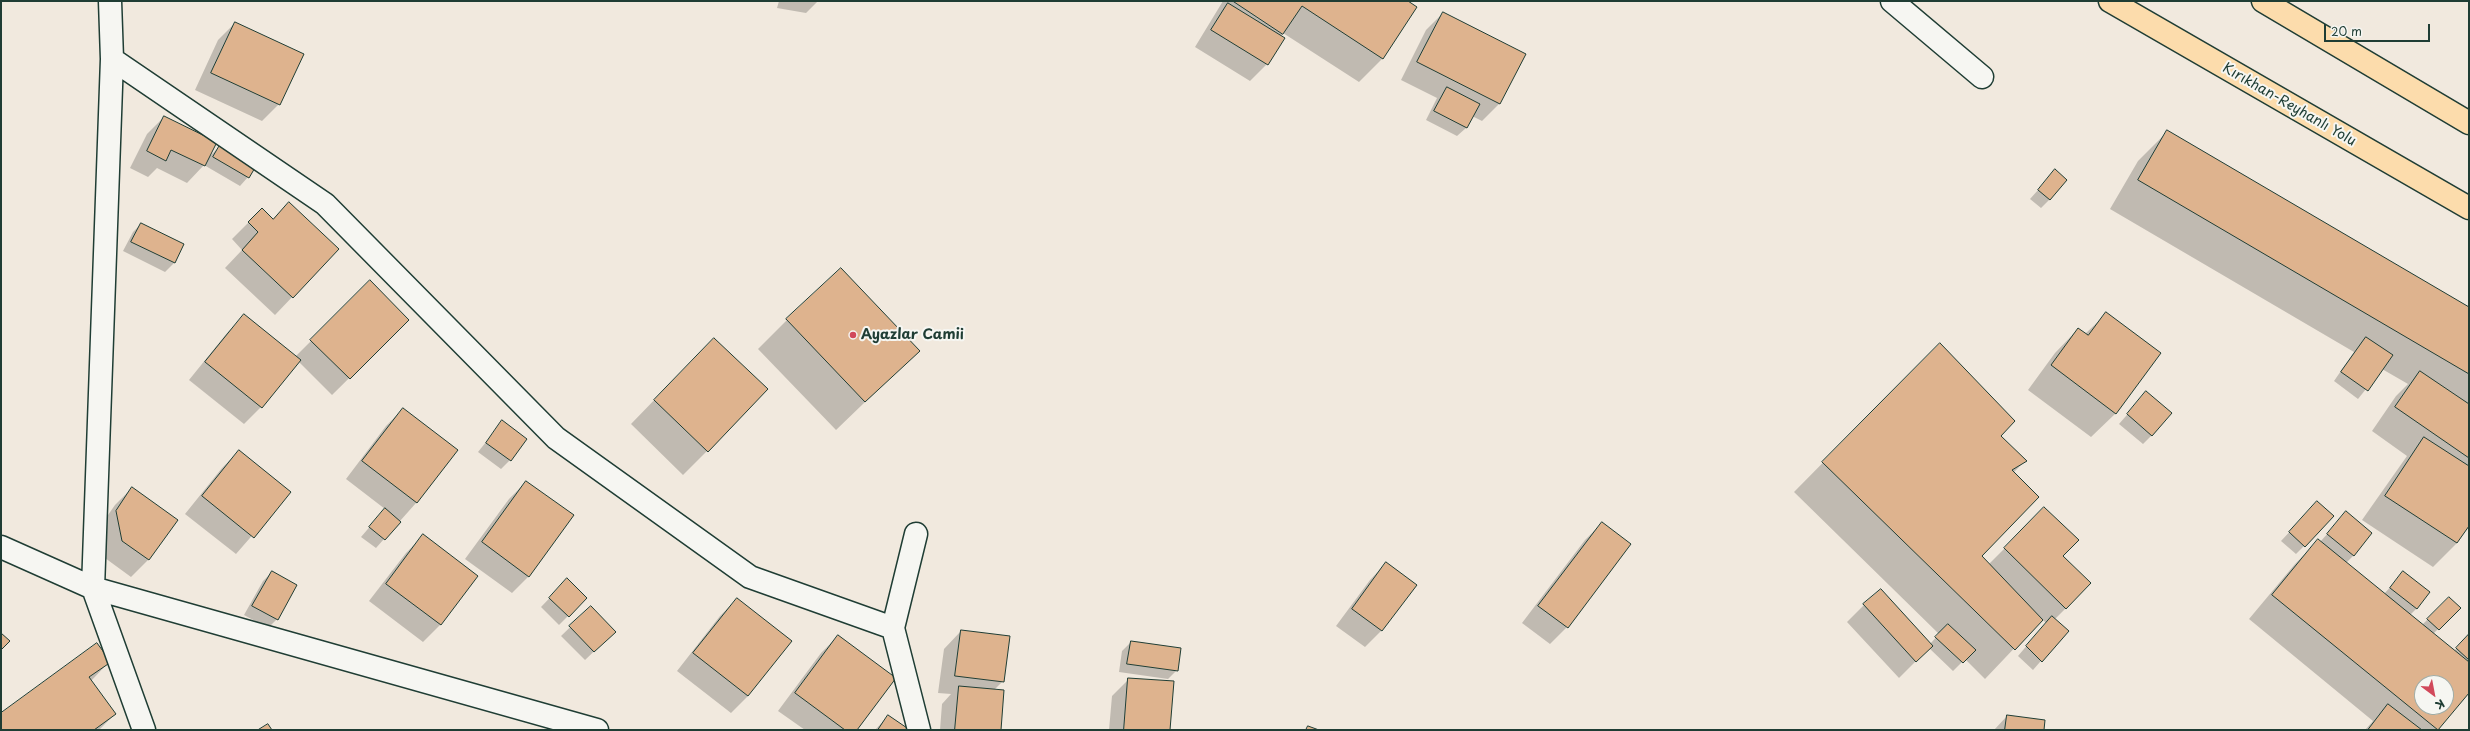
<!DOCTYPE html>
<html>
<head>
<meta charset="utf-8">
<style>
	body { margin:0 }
	#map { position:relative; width:2470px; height:731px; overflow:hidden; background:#f1e9de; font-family:"Playpen Sans",sans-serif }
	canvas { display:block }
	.frame { position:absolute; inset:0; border:2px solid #1f3d34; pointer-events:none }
	.north { position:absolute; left:2414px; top:675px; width:40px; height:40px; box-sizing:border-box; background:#f6f6f2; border:1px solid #a0aca6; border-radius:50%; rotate:148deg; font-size:11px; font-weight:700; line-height:16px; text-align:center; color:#1f3d34 }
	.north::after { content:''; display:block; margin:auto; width:14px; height:18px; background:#d1495b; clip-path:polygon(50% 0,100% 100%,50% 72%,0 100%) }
	.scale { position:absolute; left:2324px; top:24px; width:106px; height:18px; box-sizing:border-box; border:2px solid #1f3d34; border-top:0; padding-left:5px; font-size:12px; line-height:14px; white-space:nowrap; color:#1f3d34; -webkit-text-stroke:3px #f6f6f2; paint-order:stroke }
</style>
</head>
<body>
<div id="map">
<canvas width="2470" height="731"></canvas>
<div class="frame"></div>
<div class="north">K</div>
<div class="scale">20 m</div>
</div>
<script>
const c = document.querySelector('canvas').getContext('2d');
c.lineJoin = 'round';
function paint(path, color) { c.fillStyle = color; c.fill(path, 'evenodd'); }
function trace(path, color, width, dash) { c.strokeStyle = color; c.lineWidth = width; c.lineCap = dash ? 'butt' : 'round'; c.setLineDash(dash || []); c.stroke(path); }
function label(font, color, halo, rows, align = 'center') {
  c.font = font + ' "Playpen Sans",sans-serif'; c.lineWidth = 4; c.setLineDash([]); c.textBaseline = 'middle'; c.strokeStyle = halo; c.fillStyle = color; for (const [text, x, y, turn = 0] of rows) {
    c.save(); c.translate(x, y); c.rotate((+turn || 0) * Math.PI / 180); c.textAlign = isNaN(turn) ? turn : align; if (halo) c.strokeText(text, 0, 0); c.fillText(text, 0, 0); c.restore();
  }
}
paint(new Path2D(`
	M 779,1 L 818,1 L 806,13 L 777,8 Z
	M 1223,1 L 1406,1 L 1383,58 L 1359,82 L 1283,33 L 1267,64 L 1250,81 L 1195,47 Z
	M 1443,13 L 1524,54 L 1499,104 L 1482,121 L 1472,116 L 1466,128 L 1457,136 L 1426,120 L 1437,98 L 1401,80 L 1426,30 Z
	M 235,23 L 279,104 L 262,121 L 195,90 L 218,40 Z
	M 164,117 L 208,158 L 220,146 L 248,177 L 240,186 L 204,165 L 187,183 L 157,168 L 148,177 L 130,168 L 147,134 Z
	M 2167,132 L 2469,309 L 2469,524 L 2457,543 L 2433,567 L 2362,520 L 2407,456 L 2372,431 L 2396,396 L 2408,384 L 2382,369 L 2358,399 L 2334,381 L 2354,352 L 2110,209 L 2138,161 Z
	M 2055,171 L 2050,199 L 2041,208 L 2030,199 Z
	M 262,209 L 272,220 L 338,249 L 275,315 L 225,268 L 242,250 L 232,239 Z
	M 141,224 L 183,245 L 174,263 L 165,272 L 123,251 L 133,232 Z
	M 370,282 L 408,320 L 332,395 L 298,361 L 261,407 L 244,424 L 189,380 L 227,333 L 244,316 L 295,357 Z
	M 2106,314 L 2160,354 L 2115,414 L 2091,437 L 2028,390 L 2055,353 L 2078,329 L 2085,334 Z
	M 787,320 L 918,351 L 836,430 L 758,349 Z
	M 1940,344 L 2000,436 L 2025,461 L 2013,473 L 1980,556 L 1988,565 L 2045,508 L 2061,556 L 2066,608 L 2054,620 L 2067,631 L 2033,670 L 2018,656 L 2046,623 L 2042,619 L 1985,679 L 1965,659 L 1953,671 L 1929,648 L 1899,678 L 1847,622 L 1864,605 L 1930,644 L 1939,634 L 1794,492 Z
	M 690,363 L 707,451 L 683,475 L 631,424 Z
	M 2146,393 L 2152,435 L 2143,444 L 2119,424 Z
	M 403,409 L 456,450 L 416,503 L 376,548 L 361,537 L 385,509 L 346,479 L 386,426 Z
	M 502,422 L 510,460 L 501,469 L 478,452 Z
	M 239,451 L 290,492 L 236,554 L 185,514 L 222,468 Z
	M 526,482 L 529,576 L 512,593 L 465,559 L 509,499 Z
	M 132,488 L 177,520 L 148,560 L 131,577 L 105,558 L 99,528 L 115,505 Z
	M 2309,511 L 2304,546 L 2296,554 L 2281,541 Z
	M 2346,513 L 2354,555 L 2346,563 L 2384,594 L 2403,573 L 2417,608 L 2410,615 L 2422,625 L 2449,598 L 2459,608 L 2433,634 L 2454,651 L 2469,635 L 2469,692 L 2437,730 L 2365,730 L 2373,721 L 2249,619 L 2295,564 L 2319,540 L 2320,542 ZM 2422,683 L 2446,683 L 2446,707 L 2422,707 Z
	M 1602,523 L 1567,627 L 1550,644 L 1522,623 L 1585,540 Z
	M 423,536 L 477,576 L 440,625 L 423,642 L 369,601 L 406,553 Z
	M 1386,563 L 1382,630 L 1365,647 L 1336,626 L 1370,580 Z
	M 272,572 L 296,585 L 277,619 L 268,628 L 244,615 L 263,581 Z
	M 567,580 L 586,598 L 559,625 L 541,607 Z
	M 737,599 L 748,696 L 731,713 L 677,671 L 720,616 Z
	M 591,607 L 606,640 L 585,660 L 561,636 Z
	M 961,631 L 1003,681 L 994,690 L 1000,730 L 940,730 L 942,704 L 951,694 L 938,693 L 944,649 Z
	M 838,636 L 856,730 L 805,730 L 778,711 L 821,653 Z
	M 1131,642 L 1177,670 L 1168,679 L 1119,672 L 1122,651 Z
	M 109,662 L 91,681 L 115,714 L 99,730 L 1,730 L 1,714 Z
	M 1129,679 L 1169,730 L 1109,730 L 1112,696 Z
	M 888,716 L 908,730 L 875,730 Z
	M 2007,716 L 2043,730 L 1994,730 Z`), '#0003');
const building = new Path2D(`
	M 1233,1 L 1408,1 L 1417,7 L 1383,59 L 1302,6 L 1283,34 Z
	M 1228,3 L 1285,38 L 1268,65 L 1211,30 Z
	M 1443,12 L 1526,54 L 1500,104 L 1417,62 Z
	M 235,22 L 304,54 L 280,105 L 211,73 Z
	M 1447,87 L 1480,104 L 1467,128 L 1434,111 Z
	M 164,116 L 217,142 L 205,166 L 171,150 L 166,161 L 147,151 Z
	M 2167,130 L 2469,307 L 2469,374 L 2138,180 Z
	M 220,145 L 256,166 L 249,178 L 213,157 Z
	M 2055,169 L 2067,180 L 2050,200 L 2038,190 Z
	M 289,202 L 339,249 L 293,298 L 242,250 L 258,232 L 248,222 L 262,208 L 273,219 Z
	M 141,223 L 184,244 L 175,263 L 131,242 Z
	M 841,268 L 920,351 L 865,402 L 786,319 Z
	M 370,280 L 409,320 L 350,379 L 310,340 Z
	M 2106,312 L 2161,353 L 2116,414 L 2051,365 L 2078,328 L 2088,335 Z
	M 244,314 L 301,360 L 262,408 L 205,362 Z
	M 2366,337 L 2393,355 L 2368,391 L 2341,372 Z
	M 714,338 L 768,389 L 708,452 L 654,400 Z
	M 1940,343 L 2015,421 L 2001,436 L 2027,461 L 2012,470 L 2039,497 L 1982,556 L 2043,620 L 2015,650 L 1822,462 Z
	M 2420,371 L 2469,404 L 2469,458 L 2395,407 Z
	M 2146,391 L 2172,413 L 2152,436 L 2127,414 Z
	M 403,408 L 458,450 L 417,503 L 362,461 Z
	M 502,420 L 527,439 L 511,461 L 486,443 Z
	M 2424,437 L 2469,466 L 2469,526 L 2457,543 L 2385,496 Z
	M 239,450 L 291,492 L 254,538 L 202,496 Z
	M 526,481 L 574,515 L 529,577 L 482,542 Z
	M 132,487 L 178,520 L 149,560 L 122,541 L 116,511 Z
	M 2317,501 L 2334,516 L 2305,547 L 2289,532 Z
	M 2044,507 L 2079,540 L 2063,556 L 2091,583 L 2066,609 L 2004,548 Z
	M 385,508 L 401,522 L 385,540 L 369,527 Z
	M 2346,511 L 2372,533 L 2354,556 L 2327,534 Z
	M 1602,522 L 1631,544 L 1568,628 L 1538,606 Z
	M 423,534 L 478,576 L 441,625 L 386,584 Z
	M 2318,539 L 2469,662 L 2469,693 L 2438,730 L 2272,595 ZM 2422,683 L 2446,683 L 2446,707 L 2422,707 Z
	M 1386,562 L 1417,585 L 1382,631 L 1352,609 Z
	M 272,571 L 297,585 L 278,620 L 252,606 Z
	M 2403,571 L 2430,592 L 2417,609 L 2390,588 Z
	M 567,578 L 587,598 L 569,617 L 549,598 Z
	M 1881,589 L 1933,646 L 1916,662 L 1863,604 Z
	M 2449,597 L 2461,608 L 2439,630 L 2427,619 Z
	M 737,598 L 792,641 L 748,696 L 693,653 Z
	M 591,606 L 616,632 L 594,652 L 569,626 Z
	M 2052,616 L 2069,631 L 2042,662 L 2026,646 Z
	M 1948,624 L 1976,650 L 1963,663 L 1935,637 Z
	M 961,630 L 1010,636 L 1004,682 L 955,676 Z
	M 1,633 L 10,641 L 1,650 Z
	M 2469,634 L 2469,660 L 2456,648 Z
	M 838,635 L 896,678 L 857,730 L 845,730 L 795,693 Z
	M 1131,641 L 1181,648 L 1178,671 L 1127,664 Z
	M 97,643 L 111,662 L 89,677 L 116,714 L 94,730 L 1,730 L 1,713 Z
	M 1128,678 L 1174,681 L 1170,730 L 1124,730 Z
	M 959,686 L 1004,690 L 1001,730 L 955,730 Z
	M 2388,704 L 2422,730 L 2368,730 Z
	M 888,715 L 910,730 L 878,730 Z
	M 2007,715 L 2045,720 L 2044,730 L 2005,730 Z
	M 268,724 L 272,730 L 258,730 Z
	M 1308,726 L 1319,730 L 1306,730 Z`);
paint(building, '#deb38e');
trace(building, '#1f3d34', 1);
const minor = new Path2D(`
	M 110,1 L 112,59 L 93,588 L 597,730
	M 1892,1 L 1982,77
	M 112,59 L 325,204 L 556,438 L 750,577 L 893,628 L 919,730
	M 1,547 L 93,588 L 144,730
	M 893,628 L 916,534`);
const highway = new Path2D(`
	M 2110,1 L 2469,208
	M 2263,1 L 2469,123`);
trace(minor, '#1f3d34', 25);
trace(highway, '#1f3d34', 25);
trace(minor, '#f6f6f2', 22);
trace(highway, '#fcdcac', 22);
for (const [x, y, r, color] of [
	[853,335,4,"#d1495b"]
]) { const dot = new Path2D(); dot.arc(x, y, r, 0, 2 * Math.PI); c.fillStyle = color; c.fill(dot); trace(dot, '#f6f6f2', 1.5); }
label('14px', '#1f3d34', '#f6f6f2', [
	["Kırıkhan-Reyhanlı Yolu",2289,105,30]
]);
label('bold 14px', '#1f3d34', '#f6f6f2', [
	["Ayazlar Camii",861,335]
], 'left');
</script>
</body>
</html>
